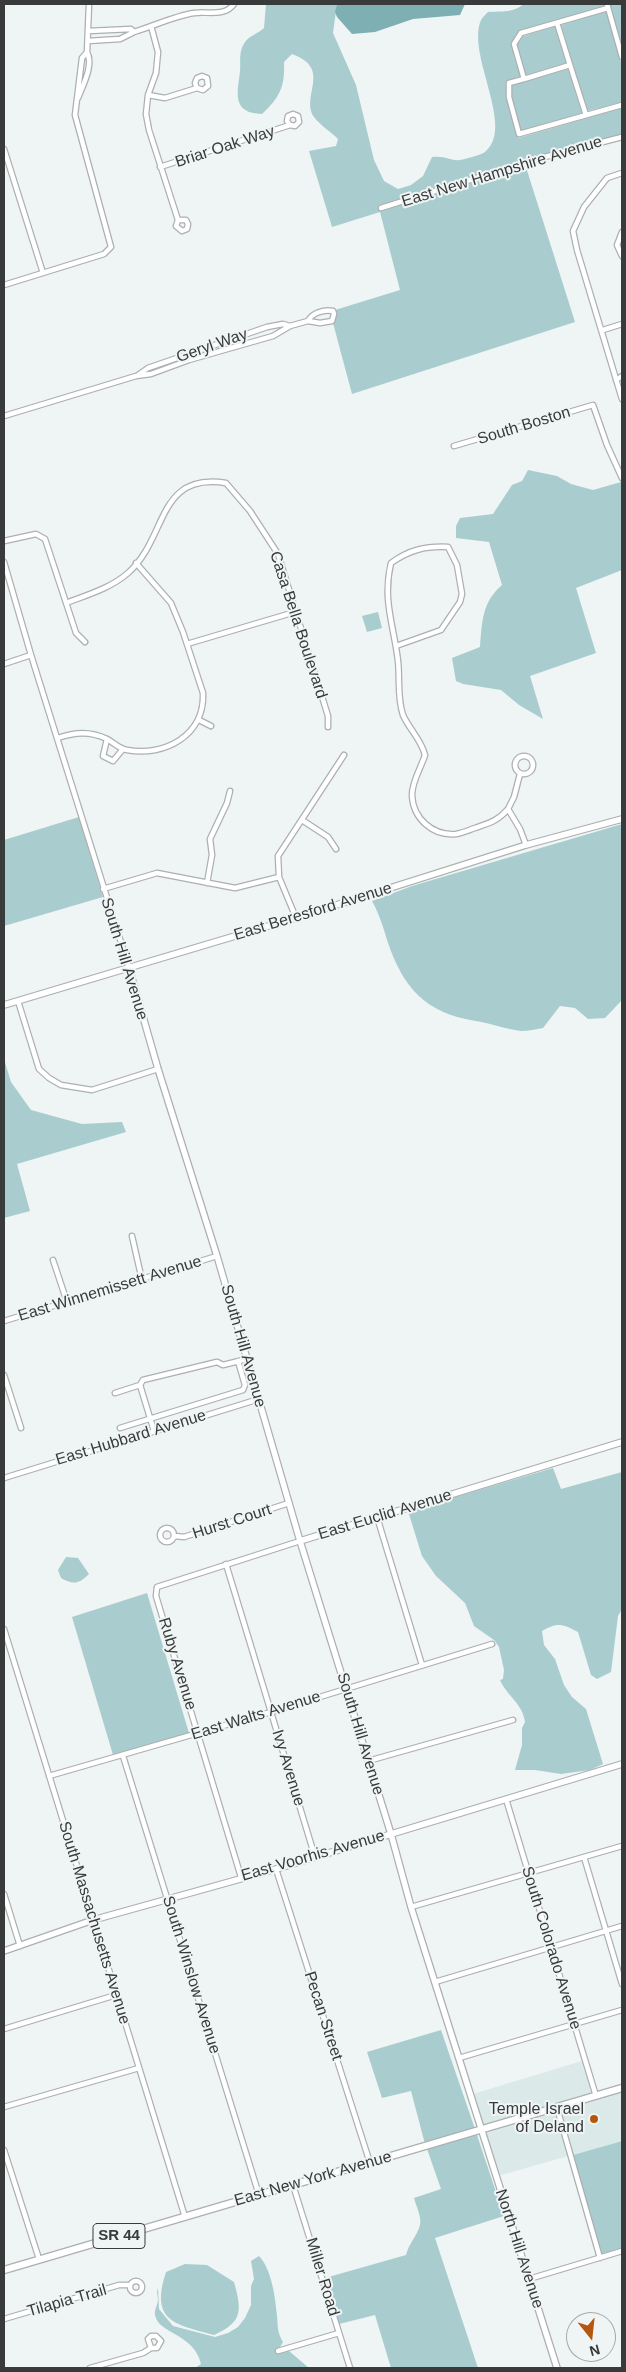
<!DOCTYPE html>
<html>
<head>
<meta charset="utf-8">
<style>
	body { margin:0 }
	#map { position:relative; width:626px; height:2372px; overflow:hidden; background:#eff4f4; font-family:Helvetica,sans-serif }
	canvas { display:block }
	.frame { position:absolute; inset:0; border:5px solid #393b3b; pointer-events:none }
	.north { position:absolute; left:566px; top:2312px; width:50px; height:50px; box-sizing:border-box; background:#eff4f4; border:1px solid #a6aaaa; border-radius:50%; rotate:164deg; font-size:14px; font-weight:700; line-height:20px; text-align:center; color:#393b3b }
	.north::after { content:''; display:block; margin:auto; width:18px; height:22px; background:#b65710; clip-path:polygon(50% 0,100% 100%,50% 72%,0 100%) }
</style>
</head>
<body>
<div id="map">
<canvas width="626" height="2372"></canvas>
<div class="frame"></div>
<div class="north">N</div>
</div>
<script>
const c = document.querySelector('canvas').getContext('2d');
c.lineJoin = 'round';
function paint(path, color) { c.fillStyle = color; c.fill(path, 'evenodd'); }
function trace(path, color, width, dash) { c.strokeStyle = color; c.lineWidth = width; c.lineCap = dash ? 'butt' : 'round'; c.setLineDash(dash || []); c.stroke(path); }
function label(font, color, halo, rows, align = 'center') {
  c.font = font + ' Helvetica,sans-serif'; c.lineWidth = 4; c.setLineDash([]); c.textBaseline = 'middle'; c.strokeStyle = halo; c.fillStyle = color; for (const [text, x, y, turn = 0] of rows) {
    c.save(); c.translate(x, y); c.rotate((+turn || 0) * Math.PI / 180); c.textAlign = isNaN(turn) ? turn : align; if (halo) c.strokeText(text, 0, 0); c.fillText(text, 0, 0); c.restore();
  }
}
paint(new Path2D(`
	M 582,2061 L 592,2094 L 483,2127 L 473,2094 Z
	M 622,2091 L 622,2141 L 573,2155 L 560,2110 Z
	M 555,2112 L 568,2156 L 498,2176 L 485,2133 Z`), '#dbe9e9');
paint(new Path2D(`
	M 266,4 L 337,4 L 333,33 L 356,85 L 374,160 L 384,181 L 398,189 L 411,185 L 423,176 L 432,157 C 447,155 452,163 465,159 C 471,157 482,155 486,151 C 515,126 466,54 481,20 C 482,18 486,14 488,12 C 503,11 512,13 524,4 L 604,4 L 604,6 L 520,31 C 506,44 516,61 521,76 L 506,81 L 506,97 L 518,138 L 622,108 L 622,135 L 525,164 L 575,322 L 352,394 L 333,323 L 336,319 L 335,310 L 400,290 L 380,212 L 332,227 L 309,151 L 336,146 L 338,139 C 331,132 320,125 314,117 C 300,96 333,69 292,54 L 284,62 C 285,87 280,97 262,114 C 232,113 237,94 240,72 C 241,61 238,52 245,42 C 249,36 259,33 264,28 Z
	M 609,4 L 622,4 L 622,48 Z
	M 606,11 L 622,66 L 622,102 L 587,111 L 561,25 Z
	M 556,26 L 567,63 L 526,75 L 517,44 L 523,36 Z
	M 568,69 L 582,113 L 521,131 L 511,97 L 512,85 Z
	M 528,470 L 557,476 L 571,484 L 593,490 L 621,482 L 622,485 L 622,570 L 576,588 L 596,653 L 530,676 L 543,719 L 519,705 L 501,690 L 463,684 L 456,681 L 452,658 L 480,647 C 482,622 482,602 502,585 L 489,542 L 456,538 L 456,526 L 460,518 L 493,514 L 512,485 L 522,481 Z
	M 378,612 L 382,628 L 367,632 L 362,616 Z
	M 79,817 L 103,897 L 4,926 L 4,840 Z
	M 622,824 L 622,1000 L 605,1018 L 588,1019 L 575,1008 L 560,1006 L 543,1028 C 536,1029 528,1031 521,1031 C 510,1030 489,1023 476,1021 C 425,1013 403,988 387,940 C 383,926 379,914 372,901 L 412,886 Z
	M 4,1059 L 11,1082 L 31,1110 L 82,1124 L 122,1122 L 126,1132 L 17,1164 L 30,1211 L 4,1218 Z
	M 553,1468 L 561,1489 L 622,1472 L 622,1609 L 618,1616 L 611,1672 L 597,1679 L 591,1675 L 578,1632 C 562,1624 558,1622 542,1631 L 544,1645 L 555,1659 L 564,1685 L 572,1697 L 586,1709 L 603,1764 L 590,1770 L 561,1774 L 535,1770 L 515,1770 L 522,1745 L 522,1728 L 525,1722 C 523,1704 507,1696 500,1680 L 503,1679 L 504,1670 L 499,1647 L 494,1640 L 474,1626 L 465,1603 L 436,1576 L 422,1556 L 408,1511 Z
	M 66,1557 L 78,1558 L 89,1574 C 79,1584 73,1585 61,1578 L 58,1570 Z
	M 147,1593 L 189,1733 L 113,1755 L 72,1617 Z
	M 441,2030 L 475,2129 L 425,2144 L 411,2091 L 382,2098 L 367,2052 Z
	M 477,2135 L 504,2216 L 435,2238 L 478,2368 L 391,2368 L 375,2315 L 339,2324 L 325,2278 L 406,2255 C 409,2243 417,2236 420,2225 C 422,2217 416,2206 414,2198 L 441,2189 L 427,2149 Z
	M 622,2141 L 622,2248 L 602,2254 L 573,2155 Z
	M 259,2256 C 272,2270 275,2297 277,2316 C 278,2326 277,2332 283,2342 L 280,2347 L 275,2349 L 276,2354 L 289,2351 L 309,2368 L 195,2368 L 201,2364 C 194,2333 158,2334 155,2315 C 154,2310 158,2304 158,2300 C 158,2295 156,2293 158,2288 L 159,2309 L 173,2326 L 215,2337 L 228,2333 L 238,2327 L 245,2318 L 251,2305 L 251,2286 L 254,2279 L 251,2261 Z
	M 185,2264 L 207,2265 L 234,2282 C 242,2311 243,2322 214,2335 C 174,2324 150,2321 166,2272 Z`), '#a9cdcf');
paint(new Path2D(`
	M 337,4 L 465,4 L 460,15 L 413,19 L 375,32 L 352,34 L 337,17 L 335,12 Z`), '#7eafb2');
const street = new Path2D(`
	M 607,4 L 622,57
	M 557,23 L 570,65 L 524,79 L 514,44 L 521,33 L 608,8
	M 151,26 L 158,52 L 156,73 L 148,95 L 146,114 L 149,130 L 178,220 L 176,226 L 182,231 L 187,229 L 188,224 L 186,220 L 178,220
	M 88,31 L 131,29 L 134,32 L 120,39 L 88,41
	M 134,32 C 154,26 174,16 194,13 C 207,11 225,17 234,4
	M 87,52 L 89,4
	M 570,65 L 586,115
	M 524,79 L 509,83 L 509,97 L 519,134 L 622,105
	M 148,95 L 165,98 L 197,88 L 203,90 L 208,86 L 207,78 L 202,76 L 197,78 L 195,83 L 197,88
	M 4,149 L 43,273
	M 160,167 L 290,125 L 295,126 L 299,122 L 298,116 L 293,114 L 288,116 L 287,121 L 290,125
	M 622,173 L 607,178 L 584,207 L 573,231 L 577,250 L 622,399
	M 381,208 L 533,160 L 622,137
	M 622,232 L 617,245 L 622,256
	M 4,285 L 104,254 L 111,247 L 75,115 L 82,58 L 87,52 C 94,65 83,85 78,98
	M 603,330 L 622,324
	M 138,375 L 148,368 L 267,327 L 283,324 L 290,326
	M 616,380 L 622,376
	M 4,416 L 136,376 L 151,374 L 189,360 L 273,336 L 290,326 L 308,321 L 320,323 L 332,321 L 334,314 L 333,311 C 324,309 312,313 308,321
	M 454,446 L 593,405 L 607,445 L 622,478
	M 4,541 L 36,534 L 45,539 L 76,633 L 85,642
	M 4,562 L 31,655 L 129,968
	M 66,603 C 87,595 111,588 128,573 C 168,538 156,472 226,483 L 250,511 L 278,554 L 328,716 L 328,727
	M 187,644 L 295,612
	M 396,646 L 441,630 L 460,602 L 462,594 L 457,565 L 448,547 C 425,546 409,550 391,563 C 382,600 394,626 398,661 C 400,679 397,698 403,715 C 409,729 421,739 425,755 C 421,768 412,781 412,795 C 413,819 433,836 456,834 C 463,833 469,830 475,828 C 489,823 498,821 508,809
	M 4,664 L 31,655
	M 199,720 L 211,726
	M 58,738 C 75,732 90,731 107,739 C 113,742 119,749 127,750 C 165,757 205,735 203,693 L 183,632 L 171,603 L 136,563
	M 107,739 L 103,756 L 113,761 L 123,749
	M515 765a9 9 0 1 1 18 0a9 9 0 1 1-18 0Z
	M 520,774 L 514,797 L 508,809 L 520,829 L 526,845
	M 302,820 L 328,837 L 336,849
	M 207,883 L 212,855 L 210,839 L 227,803 L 230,791
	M 103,889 L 157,873 L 235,888 L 279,877
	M 296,918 L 279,877 L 278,856 L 344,755
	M 18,1001 L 39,1069 L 49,1078 L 61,1085 L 92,1090 L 158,1069
	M 132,1236 L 142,1280
	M 53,1260 L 67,1302
	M 4,1321 L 217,1256
	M 4,1375 L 21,1428
	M 140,1385 L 154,1431
	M 115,1393 L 140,1385 L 143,1380 L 217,1362 L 223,1365 L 247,1359
	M 120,1428 L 243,1390 L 245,1385 L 238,1361
	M 4,1478 L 259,1399
	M 377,1517 L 422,1665
	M160 1535a7 7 0 1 1 14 0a7 7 0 1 1-14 0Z
	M 175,1536 L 184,1537 L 289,1503
	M 226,1564 L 315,1857
	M 4,1629 L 185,2217
	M 123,1756 L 259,2195
	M 368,1761 L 513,1720
	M 49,1776 L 271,1712 L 492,1644
	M 506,1799 L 596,2096
	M 584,1857 L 622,1984
	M 276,1869 L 370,2163
	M 241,1877 L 156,1596 L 157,1587 L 300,1541
	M 4,1894 L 20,1946
	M 411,1907 L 622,1846
	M 435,1982 L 622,1926
	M 4,2029 L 116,1995
	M 459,2058 L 622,2010
	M 4,2107 L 139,2068
	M 557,2108 L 600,2258
	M 4,2150 L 39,2259
	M 293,2185 L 350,2368
	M 529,2279 L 622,2251
	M130 2287a6 6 0 1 1 12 0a6 6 0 1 1-12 0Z
	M 4,2319 L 119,2285 L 130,2285
	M 278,2351 L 339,2333
	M 90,2368 L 143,2353 L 151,2348 L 157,2348 L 161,2341 L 156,2336 L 151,2336 L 148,2339 L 151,2348`);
const secondary = new Path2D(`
	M 129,968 L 158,1069 L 217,1256 L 300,1541 L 391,1834 L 411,1907 L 557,2368
	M 4,1005 L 292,919 L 526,845 L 622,819
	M 300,1541 L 622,1442
	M 4,1951 L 93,1920 L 276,1869 L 622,1764`);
const primary = new Path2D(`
	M 4,2270 L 622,2088`);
trace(street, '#acb0b1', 7);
trace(secondary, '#acb0b1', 8);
trace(primary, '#acb0b1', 9);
trace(street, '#fff', 4.5);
trace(secondary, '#fff', 5.5);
trace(primary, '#fff', 6);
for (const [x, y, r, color] of [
	[594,2119,5,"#b65710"]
]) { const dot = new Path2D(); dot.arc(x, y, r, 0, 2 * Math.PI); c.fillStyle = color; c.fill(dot); trace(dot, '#eff4f4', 2); }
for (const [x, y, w] of [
	[119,2236,52]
]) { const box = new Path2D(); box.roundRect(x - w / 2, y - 12.5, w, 25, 4); c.fillStyle = '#eff4f4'; c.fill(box); trace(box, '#393b3b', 1); }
label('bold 15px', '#393b3b', null, [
	["SR 44",119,2236]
]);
label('16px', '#393b3b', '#eff4f4', [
	["Briar Oak Way",225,147,-18],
	["East New Hampshire Avenue",502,172,-17],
	["Geryl Way",212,346,-19],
	["South Boston",524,426,-17],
	["Casa Bella Boulevard",298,625,72],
	["East Beresford Avenue",313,912,-17],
	["South Hill Avenue",124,959,73],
	["East Winnemissett Avenue",110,1289,-17],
	["South Hill Avenue",243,1346,74],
	["East Hubbard Avenue",131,1438,-17],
	["East Euclid Avenue",385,1515,-17],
	["Hurst Court",232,1522,-18],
	["Ruby Avenue",177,1664,73],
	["East Walts Avenue",256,1716,-17],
	["South Hill Avenue",360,1734,73],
	["Ivy Avenue",288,1768,73],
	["East Voorhis Avenue",313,1856,-16],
	["South Massachusetts Avenue",94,1923,73],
	["South Colorado Avenue",551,1948,73],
	["South Winslow Avenue",191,1975,73],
	["Pecan Street",323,2016,72],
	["East New York Avenue",313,2179,-16],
	["North Hill Avenue",519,2249,72],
	["Miller Road",322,2277,73],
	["Tilapia Trail",67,2301,-16]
]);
label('16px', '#393b3b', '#eff4f4', [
	["Temple Israel",584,2110],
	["of Deland",584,2128]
], 'right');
</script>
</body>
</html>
